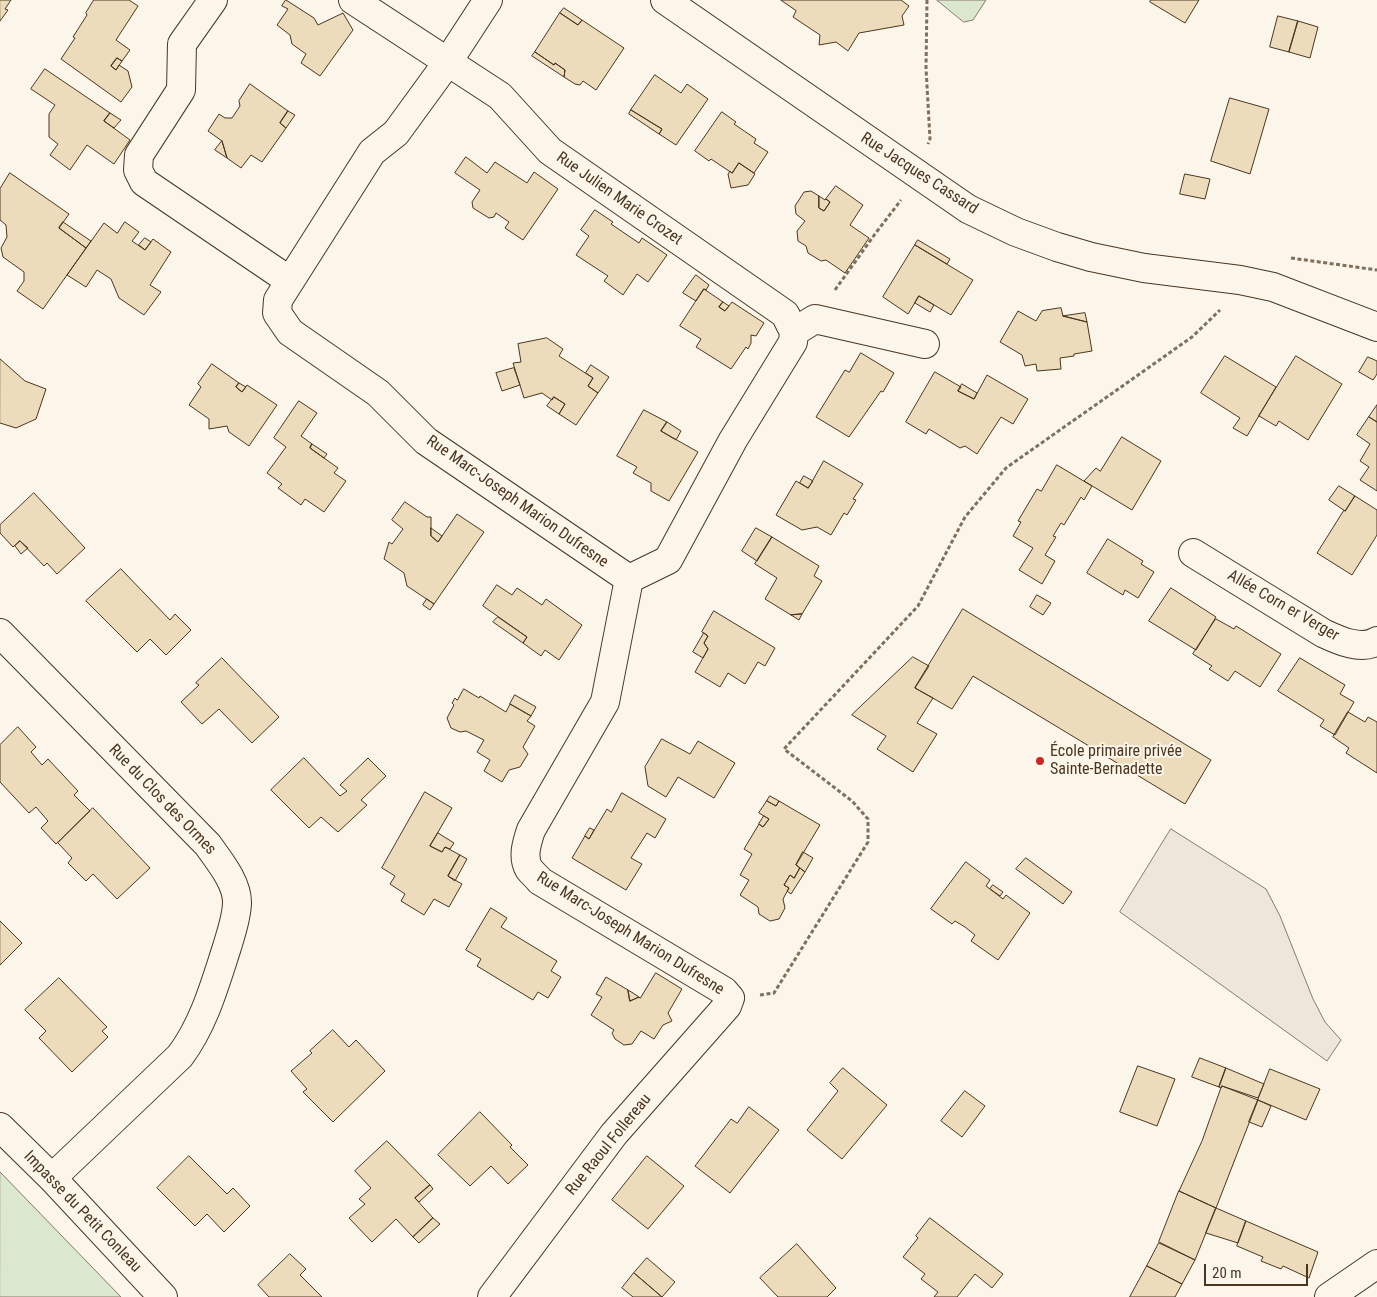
<!DOCTYPE html>
<html>
<head>
<meta charset="utf-8">
<style>
	body { margin:0 }
	#map { position:relative; width:1377px; height:1297px; overflow:hidden; background:#fbf6e9; font-family:"Roboto Condensed",sans-serif }
	canvas { display:block }
	.scale { position:absolute; left:1204px; top:1264px; width:104px; height:22px; box-sizing:border-box; border:2px solid #4a3520; border-top:0; padding-left:6px; font-size:15px; line-height:18px; white-space:nowrap; color:#4a3520; -webkit-text-stroke:4px #fbf6e9; paint-order:stroke }
</style>
</head>
<body>
<div id="map">
<canvas width="1377" height="1297"></canvas>
<div class="scale">20 m</div>
</div>
<script>
const c = document.querySelector('canvas').getContext('2d');
c.lineJoin = 'round';
function paint(path, color) { c.fillStyle = color; c.fill(path, 'evenodd'); }
function trace(path, color, width, dash) { c.strokeStyle = color; c.lineWidth = width; c.lineCap = dash ? 'butt' : 'round'; c.setLineDash(dash || []); c.stroke(path); }
function label(font, color, halo, rows, align = 'center') {
  c.font = font + ' "Roboto Condensed",sans-serif'; c.lineWidth = 4; c.setLineDash([]); c.textBaseline = 'middle'; c.strokeStyle = halo; c.fillStyle = color; for (const [text, x, y, turn = 0] of rows) {
    c.save(); c.translate(x, y); c.rotate((+turn || 0) * Math.PI / 180); c.textAlign = isNaN(turn) ? turn : align; if (halo) c.strokeText(text, 0, 0); c.fillText(text, 0, 0); c.restore();
  }
}
const green = new Path2D(`
	M 937,0 L 986,0 L 973,20 L 964,22 Z
	M 0,1172 L 121,1297 L 0,1297 Z`);
paint(green, '#dce7d0');
trace(green, '#887966', 1);
const parking = new Path2D(`
	M 1171,829 L 1266,889 L 1280,916 L 1313,999 L 1325,1022 L 1341,1040 L 1327,1061 L 1120,912 Z`);
paint(parking, '#ede7d9');
trace(parking, '#887966', 1);
const building = new Path2D(`
	M 0,0 L 11,0 L 5,9 L 8,10 L 0,21 Z
	M 94,0 L 129,0 L 138,6 L 116,40 L 130,50 L 122,61 L 117,58 L 111,66 L 116,70 L 119,65 L 128,71 L 132,87 L 121,102 L 61,59 L 75,38 L 73,37 L 87,15 L 86,13 Z
	M 286,0 L 314,18 L 318,25 L 343,13 L 353,30 L 320,76 L 301,63 L 306,54 L 292,44 L 290,35 L 277,25 L 288,9 L 282,6 Z
	M 781,0 L 901,0 L 909,6 L 902,16 L 904,25 L 859,33 L 848,51 L 836,42 L 819,45 L 820,35 L 793,17 L 796,11 Z
	M 1151,0 L 1199,0 L 1185,23 L 1150,2 Z
	M 564,8 L 582,20 L 578,25 L 560,13 Z
	M 560,13 L 578,25 L 582,20 L 624,48 L 596,90 L 583,81 L 580,85 L 575,84 L 564,77 L 565,70 L 555,63 L 554,65 L 535,52 Z
	M 1278,16 L 1298,21 L 1289,52 L 1270,47 Z
	M 1298,21 L 1318,27 L 1310,58 L 1289,52 Z
	M 535,52 L 554,65 L 555,63 L 565,70 L 564,77 L 532,56 Z
	M 117,58 L 122,61 L 116,70 L 111,66 Z
	M 45,69 L 110,113 L 104,121 L 130,140 L 114,164 L 87,145 L 70,170 L 50,155 L 58,144 L 49,137 L 49,114 L 55,105 L 31,89 Z
	M 655,75 L 681,93 L 687,84 L 708,99 L 676,145 L 659,134 L 662,129 L 631,110 Z
	M 250,84 L 288,111 L 280,123 L 286,128 L 262,162 L 251,155 L 241,168 L 227,158 L 222,141 L 208,131 L 219,114 L 225,118 L 232,118 L 240,106 L 239,101 Z
	M 1230,98 L 1269,109 L 1250,174 L 1211,161 Z
	M 631,110 L 662,129 L 659,134 L 629,114 Z
	M 288,111 L 295,115 L 286,128 L 280,123 Z
	M 722,112 L 736,122 L 734,124 L 756,139 L 754,143 L 768,152 L 754,173 L 739,163 L 732,173 L 711,159 L 709,161 L 695,151 Z
	M 110,113 L 121,120 L 114,128 L 104,121 Z
	M 222,141 L 227,158 L 215,150 Z
	M 466,157 L 487,173 L 495,162 L 527,183 L 534,172 L 558,189 L 523,240 L 505,228 L 509,222 L 496,213 L 494,217 L 489,218 L 473,208 L 472,202 L 480,190 L 455,173 Z
	M 739,163 L 755,174 L 748,185 L 731,188 L 728,174 L 730,171 L 732,173 Z
	M 10,173 L 69,214 L 59,228 L 86,248 L 43,309 L 17,291 L 24,281 L 24,272 L 3,257 L 1,248 L 7,237 L 6,225 L 0,220 L 0,189 Z
	M 1185,174 L 1210,179 L 1205,199 L 1180,194 Z
	M 836,186 L 863,205 L 850,225 L 869,238 L 845,273 L 826,260 L 821,261 L 808,253 L 806,246 L 798,241 L 797,231 L 805,221 L 796,214 L 795,206 L 804,192 L 811,191 L 819,196 L 819,208 L 824,211 L 830,202 L 826,199 Z
	M 819,196 L 825,200 L 826,199 L 830,202 L 824,211 L 819,208 Z
	M 595,210 L 613,222 L 611,224 L 639,243 L 642,238 L 667,255 L 648,282 L 637,274 L 623,295 L 604,281 L 608,276 L 576,255 L 589,236 L 581,230 Z
	M 63,222 L 91,241 L 86,248 L 59,228 Z
	M 125,222 L 139,232 L 132,241 L 145,250 L 153,239 L 171,252 L 150,285 L 161,292 L 144,315 L 119,298 L 111,279 L 97,270 L 86,287 L 67,275 L 104,223 L 117,233 Z
	M 145,238 L 151,242 L 145,250 L 139,245 Z
	M 918,240 L 950,259 L 947,264 L 915,245 Z
	M 915,245 L 973,280 L 951,315 L 919,296 L 908,314 L 883,297 Z
	M 696,275 L 709,285 L 706,290 L 704,289 L 696,301 L 683,293 Z
	M 704,289 L 723,302 L 719,307 L 725,311 L 732,302 L 764,323 L 756,336 L 751,335 L 751,343 L 748,349 L 746,347 L 731,369 L 696,347 L 701,339 L 680,326 Z
	M 919,296 L 934,305 L 930,312 L 915,303 Z
	M 723,302 L 729,306 L 725,311 L 719,307 Z
	M 1061,308 L 1063,316 L 1087,322 L 1092,351 L 1074,354 L 1074,356 L 1060,358 L 1061,369 L 1037,371 L 1036,364 L 1025,366 L 1022,355 L 1000,342 L 1018,311 L 1036,321 L 1042,311 Z
	M 1085,313 L 1087,322 L 1063,316 Z
	M 547,338 L 563,349 L 559,356 L 593,378 L 588,386 L 598,393 L 576,425 L 559,414 L 565,404 L 554,397 L 552,400 L 542,393 L 524,398 L 513,363 L 521,362 L 518,344 Z
	M 861,353 L 894,373 L 883,392 L 881,391 L 849,437 L 816,417 L 845,370 L 849,372 Z
	M 1225,356 L 1276,387 L 1247,436 L 1233,428 L 1240,418 L 1201,393 Z
	M 1296,356 L 1342,384 L 1308,440 L 1279,421 L 1276,426 L 1259,416 Z
	M 1368,357 L 1377,361 L 1377,374 L 1373,380 L 1359,372 Z
	M 0,359 L 25,381 L 46,389 L 36,419 L 16,428 L 0,423 Z
	M 212,364 L 239,383 L 236,387 L 242,392 L 247,385 L 277,405 L 249,446 L 229,432 L 227,426 L 209,429 L 209,419 L 189,405 L 201,387 L 198,384 Z
	M 591,365 L 609,377 L 598,393 L 588,386 L 593,378 L 586,373 Z
	M 514,368 L 520,385 L 502,391 L 496,373 Z
	M 935,372 L 961,387 L 958,391 L 974,399 L 987,375 L 1028,399 L 1013,424 L 1001,417 L 977,454 L 965,446 L 960,448 L 929,429 L 926,434 L 906,422 Z
	M 239,383 L 246,387 L 242,392 L 236,387 Z
	M 962,384 L 977,393 L 974,399 L 958,391 Z
	M 554,397 L 565,404 L 559,414 L 547,406 Z
	M 299,401 L 317,413 L 301,436 L 312,444 L 310,448 L 338,468 L 334,473 L 346,481 L 324,512 L 305,499 L 301,505 L 278,488 L 282,484 L 267,473 L 286,447 L 274,438 Z
	M 1377,405 L 1377,422 L 1369,417 Z
	M 644,410 L 667,422 L 661,431 L 698,452 L 669,501 L 651,491 L 651,483 L 633,473 L 637,467 L 617,456 Z
	M 1369,417 L 1377,422 L 1377,491 L 1360,480 L 1369,467 L 1360,461 L 1370,444 L 1357,435 Z
	M 667,422 L 681,431 L 676,440 L 661,431 Z
	M 1122,437 L 1161,461 L 1132,510 L 1084,481 L 1096,468 L 1100,471 Z
	M 312,444 L 327,454 L 324,458 L 310,448 Z
	M 824,461 L 863,484 L 853,499 L 856,500 L 847,515 L 844,513 L 831,535 L 817,527 L 802,530 L 776,515 L 796,481 L 808,488 Z
	M 1057,465 L 1092,486 L 1084,500 L 1081,497 L 1064,525 L 1061,523 L 1053,536 L 1056,537 L 1045,555 L 1055,561 L 1042,584 L 1019,570 L 1033,548 L 1013,536 L 1021,522 L 1018,521 L 1037,489 L 1041,491 Z
	M 804,476 L 813,481 L 808,488 L 800,483 Z
	M 1339,486 L 1355,496 L 1345,511 L 1329,500 Z
	M 34,493 L 85,548 L 57,574 L 47,563 L 44,566 L 20,541 L 13,547 L 0,533 L 0,525 Z
	M 1355,496 L 1377,510 L 1377,535 L 1352,575 L 1317,553 L 1344,510 L 1345,511 Z
	M 405,502 L 427,517 L 431,517 L 431,536 L 438,542 L 457,514 L 484,532 L 434,604 L 407,586 L 404,573 L 384,559 L 389,542 L 392,544 L 403,529 L 392,520 Z
	M 431,528 L 442,536 L 438,542 L 431,536 Z
	M 756,528 L 772,537 L 757,561 L 742,551 Z
	M 772,537 L 819,566 L 814,576 L 822,581 L 802,614 L 791,615 L 765,599 L 777,578 L 755,564 Z
	M 1108,539 L 1143,561 L 1141,564 L 1154,572 L 1138,598 L 1125,590 L 1123,595 L 1087,573 Z
	M 20,541 L 28,548 L 21,554 L 15,546 Z
	M 121,569 L 170,620 L 175,614 L 191,630 L 166,655 L 150,639 L 137,652 L 86,601 Z
	M 497,585 L 512,595 L 517,588 L 542,605 L 546,599 L 582,625 L 559,660 L 545,650 L 541,656 L 523,643 L 527,637 L 483,606 Z
	M 1171,588 L 1216,617 L 1196,650 L 1149,621 Z
	M 1037,595 L 1051,603 L 1043,615 L 1030,607 Z
	M 427,599 L 434,604 L 430,610 L 423,605 Z
	M 963,609 L 1211,760 L 1185,804 L 973,676 L 952,709 L 915,688 Z
	M 714,611 L 775,648 L 765,666 L 758,662 L 745,684 L 728,673 L 720,687 L 695,672 L 708,649 L 704,643 L 708,636 L 702,632 Z
	M 802,614 L 799,620 L 791,615 Z
	M 498,617 L 527,637 L 523,643 L 493,622 Z
	M 1216,619 L 1234,629 L 1236,626 L 1281,654 L 1260,687 L 1235,671 L 1228,681 L 1209,669 L 1212,666 L 1193,654 Z
	M 704,633 L 708,636 L 704,643 L 708,649 L 703,658 L 693,652 Z
	M 913,657 L 929,666 L 915,688 L 933,698 L 917,723 L 937,734 L 913,772 L 877,749 L 886,736 L 852,715 Z
	M 222,658 L 279,717 L 252,743 L 219,709 L 202,724 L 181,702 L 199,685 L 196,683 Z
	M 1300,658 L 1345,685 L 1340,694 L 1354,702 L 1335,735 L 1320,726 L 1324,720 L 1278,691 Z
	M 464,689 L 479,698 L 480,696 L 506,712 L 510,704 L 531,716 L 527,721 L 535,726 L 523,747 L 528,754 L 520,767 L 509,770 L 502,782 L 484,771 L 490,760 L 477,752 L 484,740 L 466,731 L 460,732 L 451,728 L 447,718 L 454,705 L 452,703 L 455,698 L 457,700 Z
	M 515,695 L 536,707 L 531,716 L 510,704 Z
	M 1348,712 L 1365,722 L 1368,717 L 1377,722 L 1377,773 L 1346,753 L 1349,748 L 1333,737 Z
	M 18,727 L 36,747 L 31,752 L 42,765 L 48,759 L 78,791 L 74,795 L 90,811 L 56,844 L 41,828 L 48,821 L 36,807 L 29,813 L 0,782 L 0,745 Z
	M 662,739 L 690,754 L 698,741 L 735,763 L 714,798 L 678,777 L 666,797 L 648,786 L 645,767 Z
	M 304,758 L 340,796 L 347,791 L 340,785 L 368,758 L 386,776 L 361,800 L 367,805 L 338,832 L 321,817 L 309,828 L 271,790 Z
	M 425,792 L 452,808 L 430,846 L 442,852 L 445,847 L 460,855 L 448,876 L 462,884 L 449,907 L 434,899 L 424,915 L 401,901 L 405,894 L 390,884 L 395,876 L 382,868 Z
	M 622,793 L 666,819 L 655,838 L 647,833 L 631,858 L 642,864 L 626,890 L 572,858 L 585,836 L 589,839 L 607,809 L 611,812 Z
	M 770,796 L 779,801 L 776,806 L 767,801 Z
	M 767,801 L 776,806 L 779,801 L 820,825 L 796,865 L 800,868 L 794,878 L 790,875 L 784,885 L 789,888 L 783,899 L 785,908 L 779,919 L 770,921 L 759,914 L 758,907 L 740,895 L 749,880 L 740,875 L 752,854 L 744,849 L 759,824 L 763,827 L 769,819 L 759,813 Z
	M 93,808 L 150,868 L 117,899 L 93,874 L 86,881 L 68,863 L 72,858 L 58,843 Z
	M 764,816 L 769,819 L 763,827 L 759,824 Z
	M 590,828 L 594,830 L 589,839 L 585,836 Z
	M 438,833 L 454,843 L 450,849 L 445,847 L 442,852 L 430,846 Z
	M 803,852 L 813,858 L 805,872 L 796,865 Z
	M 460,855 L 467,859 L 455,881 L 448,876 Z
	M 1026,858 L 1072,892 L 1063,904 L 1016,869 Z
	M 966,862 L 990,880 L 986,886 L 990,889 L 1003,899 L 1006,895 L 1030,913 L 998,960 L 971,941 L 975,935 L 965,927 L 955,921 L 952,924 L 931,909 Z
	M 800,868 L 805,872 L 791,894 L 787,891 L 789,888 L 784,885 L 790,875 L 794,878 Z
	M 993,885 L 1003,892 L 1000,896 L 990,889 Z
	M 491,908 L 507,918 L 501,927 L 557,961 L 551,971 L 561,977 L 548,998 L 538,992 L 533,1000 L 477,966 L 481,959 L 466,950 Z
	M 0,921 L 22,943 L 0,965 Z
	M 656,973 L 682,989 L 668,1013 L 672,1021 L 663,1025 L 654,1039 L 641,1031 L 632,1044 L 624,1045 L 615,1039 L 612,1033 L 614,1030 L 591,1015 L 602,997 L 596,994 L 606,977 L 628,990 L 630,1001 L 639,997 L 640,998 Z
	M 59,978 L 107,1027 L 102,1031 L 108,1037 L 72,1072 L 39,1038 L 46,1031 L 25,1010 Z
	M 628,990 L 633,993 L 639,997 L 630,1001 Z
	M 333,1030 L 349,1047 L 356,1040 L 385,1071 L 333,1122 L 303,1092 L 307,1089 L 291,1071 L 312,1053 L 310,1051 Z
	M 1200,1058 L 1226,1068 L 1219,1087 L 1192,1077 Z
	M 1138,1066 L 1175,1079 L 1157,1126 L 1120,1112 Z
	M 843,1068 L 887,1105 L 842,1159 L 807,1130 L 838,1091 L 830,1083 Z
	M 1226,1068 L 1264,1084 L 1258,1098 L 1222,1086 L 1221,1088 L 1219,1087 Z
	M 1270,1069 L 1320,1089 L 1306,1120 L 1258,1100 Z
	M 1222,1086 L 1258,1100 L 1216,1208 L 1179,1191 L 1202,1141 Z
	M 965,1091 L 985,1106 L 962,1137 L 941,1121 Z
	M 1258,1100 L 1271,1106 L 1262,1127 L 1249,1122 Z
	M 749,1107 L 779,1130 L 730,1193 L 695,1166 L 731,1119 L 737,1123 Z
	M 480,1112 L 512,1145 L 510,1147 L 528,1165 L 508,1184 L 491,1166 L 470,1186 L 438,1155 Z
	M 387,1141 L 430,1185 L 415,1198 L 433,1218 L 413,1237 L 396,1219 L 372,1242 L 349,1218 L 365,1204 L 359,1199 L 371,1188 L 355,1171 Z
	M 189,1156 L 227,1194 L 233,1188 L 250,1206 L 224,1232 L 207,1214 L 195,1226 L 157,1188 Z
	M 647,1156 L 684,1186 L 648,1229 L 612,1200 Z
	M 430,1185 L 433,1189 L 419,1202 L 415,1198 Z
	M 1179,1191 L 1216,1208 L 1195,1260 L 1159,1242 Z
	M 1216,1208 L 1246,1221 L 1238,1243 L 1206,1233 Z
	M 433,1218 L 440,1224 L 419,1243 L 413,1237 Z
	M 930,1218 L 1003,1274 L 992,1288 L 975,1274 L 957,1297 L 934,1297 L 938,1292 L 921,1279 L 925,1274 L 903,1257 L 918,1238 L 916,1236 Z
	M 1246,1221 L 1318,1252 L 1309,1278 L 1283,1266 L 1281,1269 L 1261,1261 L 1263,1257 L 1237,1246 Z
	M 1159,1243 L 1195,1260 L 1182,1284 L 1147,1266 Z
	M 797,1244 L 836,1288 L 827,1297 L 778,1297 L 760,1278 Z
	M 290,1254 L 306,1269 L 300,1275 L 322,1297 L 269,1297 L 258,1285 Z
	M 647,1258 L 675,1282 L 662,1297 L 634,1273 Z
	M 1147,1266 L 1182,1284 L 1175,1297 L 1130,1297 Z
	M 634,1273 L 662,1297 L 633,1297 L 622,1288 Z`);
paint(building, '#ecdcbc');
trace(building, '#4a3520', 1);
const minor = new Path2D(`
	M 213,0 L 182,44 L 181,90 L 139,155 L 138,170 L 144,182 L 290,281
	M 353,0 L 500,96 L 550,151 L 785,314 L 794,332 L 793,342 L 733,440 L 668,560 L 629,579
	M 488,0 L 447,63 L 396,133 L 372,152 L 278,300 L 277,313 L 290,332 L 378,393 L 426,441 L 629,579 L 605,702 L 531,830 C 527,842 522,857 529,869 C 532,873 537,877 540,881 L 724,991 L 730,998 L 727,1006 L 614,1134 L 492,1297
	M 665,0 L 968,209 L 1016,232 L 1057,247 L 1091,257 L 1144,268 L 1240,280 L 1273,287 L 1377,327
	M 794,332 L 815,319 L 925,344
	M 1193,553 L 1323,633 C 1338,640 1361,651 1377,641
	M 0,633 L 208,845 C 219,861 237,882 237,902 C 237,917 231,933 227,947 C 215,984 204,1024 180,1056 L 52,1178
	M 0,1127 L 52,1178 L 163,1297
	M 1329,1297 L 1377,1264`);
trace(minor, '#4a3520', 30);
trace(new Path2D(`
	M 927,0 L 926,68 L 930,139 L 928,144
	M 1291,258 L 1377,270
	M 835,290 L 875,234 L 901,200
	M 760,995 L 774,993 L 868,842 L 868,819 L 852,801 L 784,749 L 918,606 L 965,517 L 1006,468 L 1192,337 L 1220,310`), '#7f6f5c', 3, [4, 2.5]);
trace(minor, '#fbf6e9', 28);
for (const [x, y, r, color] of [
	[1040,761,5,"#c62828"]
]) { const dot = new Path2D(); dot.arc(x, y, r, 0, 2 * Math.PI); c.fillStyle = color; c.fill(dot); trace(dot, '#fbf6e9', 2); }
label('16px', '#4a3520', '#fbf6e9', [
	["Rue Jacques Cassard",919,174,33],
	["Rue Julien Marie Crozet",619,199,35],
	["Rue Marc-Joseph Marion Dufresne",517,502,35],
	["Allée Corn er Verger",1283,606,30],
	["Rue du Clos des Ormes",162,800,46],
	["Rue Marc-Joseph Marion Dufresne",630,934,32],
	["Rue Raoul Follereau",609,1145,-51],
	["Impasse du Petit Conleau",82,1212,46]
]);
label('16px', '#4a3520', '#fbf6e9', [
	["École primaire privée",1050,752],
	["Sainte-Bernadette",1050,770]
], 'left');
</script>
</body>
</html>
